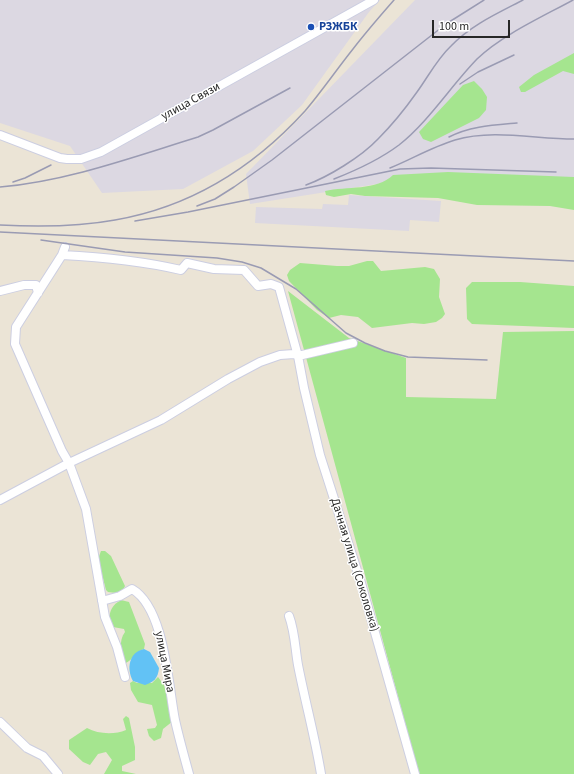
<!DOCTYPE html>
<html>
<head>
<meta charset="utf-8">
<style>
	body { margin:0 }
	#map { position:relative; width:574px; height:774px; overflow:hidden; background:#ebe4d6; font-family:"Source Sans 3",sans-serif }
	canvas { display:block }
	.scale { position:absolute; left:432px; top:20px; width:78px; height:18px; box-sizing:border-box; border:2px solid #272727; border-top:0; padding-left:5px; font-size:12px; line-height:14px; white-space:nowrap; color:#272727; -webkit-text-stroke:3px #fff; paint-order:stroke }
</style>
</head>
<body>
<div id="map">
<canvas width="574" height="774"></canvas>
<div class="scale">100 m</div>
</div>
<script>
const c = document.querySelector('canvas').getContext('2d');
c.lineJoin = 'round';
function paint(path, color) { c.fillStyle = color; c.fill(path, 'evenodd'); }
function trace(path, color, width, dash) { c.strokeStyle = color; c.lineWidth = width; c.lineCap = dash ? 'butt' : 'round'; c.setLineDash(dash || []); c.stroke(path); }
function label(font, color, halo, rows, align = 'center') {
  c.font = font + ' "Source Sans 3",sans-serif'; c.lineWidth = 3; c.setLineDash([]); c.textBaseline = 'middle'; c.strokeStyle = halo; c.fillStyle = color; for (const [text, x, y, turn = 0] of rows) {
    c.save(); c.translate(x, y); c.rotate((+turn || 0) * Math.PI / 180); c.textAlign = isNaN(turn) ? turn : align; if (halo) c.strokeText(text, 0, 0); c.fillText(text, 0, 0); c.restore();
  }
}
paint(new Path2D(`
	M 0,0 L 380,0 L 369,12 L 302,105 L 253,151 L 183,189 L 102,193 L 70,146 L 0,123 Z
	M 415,0 L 574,0 L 574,179 L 390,182 L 250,204 L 246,174 Z
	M 349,195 L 441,201 L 439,222 L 410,220 L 409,231 L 255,223 L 256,207 L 322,209 L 323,204 L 348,205 Z`), '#dcd8e2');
paint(new Path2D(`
	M 574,53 L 574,74 L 563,71 L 525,92 L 521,92 L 519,87 L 534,75 Z
	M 474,81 L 482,89 L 487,97 L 486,110 L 479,118 L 431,142 L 423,139 L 419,132 L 463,85 Z
	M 448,172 L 574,177 L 574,210 L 550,206 L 477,205 L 438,198 L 365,196 L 351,194 L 334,197 L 326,195 L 325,191 C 346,186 377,191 393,175 Z
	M 367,261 L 373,261 L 381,271 L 425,267 L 434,269 L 440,279 L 439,297 L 445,314 L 442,318 L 436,322 L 424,324 L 412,323 L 372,328 L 358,317 L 341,315 L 329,318 L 317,310 L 289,281 L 287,275 L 290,270 L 300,263 L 337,266 L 349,266 Z
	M 472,282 L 520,282 L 574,286 L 574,328 L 472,324 L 467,319 L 466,288 Z
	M 288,291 L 349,338 L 406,358 L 406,397 L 496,399 L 503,332 L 574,331 L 574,774 L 419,774 Z
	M 101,551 L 105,551 L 111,556 L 125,586 L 123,590 L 116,593 L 108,592 L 106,590 L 98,559 Z
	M 121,600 L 129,602 L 145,644 L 144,649 C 135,651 134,659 126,663 C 121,654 118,641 125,632 L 124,629 L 113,627 L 109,620 C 110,610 112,605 121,600 Z
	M 158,677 L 164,685 L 173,721 L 163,729 L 161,738 L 154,741 L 149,736 L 147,729 L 155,728 L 157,725 L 152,705 L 138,702 L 131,690 L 130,683 L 133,681 L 137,683 L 152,683 Z
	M 126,716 L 129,718 L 135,747 L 135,760 L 122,766 L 122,771 L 136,774 L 104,774 L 112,760 L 106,752 L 98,754 L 90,765 L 83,762 L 69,749 L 69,740 L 87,728 C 98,734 114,735 126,730 L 123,719 Z`), '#a5e58f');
paint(new Path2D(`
	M 144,649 L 150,652 L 159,668 C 158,678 154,682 145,685 L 133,681 C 126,669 129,652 144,649 Z`), '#62c2f5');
const minor = new Path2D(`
	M 0,135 L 60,158 L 67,159 L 81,159 L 101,152 L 374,0
	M 65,247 L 62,255 L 16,327 L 15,344 L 62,451 L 69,463 L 86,509 L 105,617 L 117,647 L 125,677
	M 62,255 C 102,257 142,261 181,270 L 187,263 L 214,269 L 244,270 L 258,286 L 271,284 L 279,287 L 298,356 L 304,388 L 320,455 L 361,583 L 415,774
	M 0,291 L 24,285 L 36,285 L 38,293
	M 0,500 L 69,463 L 161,420 L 228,379 L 260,362 L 280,355 L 294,354 L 298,356 L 353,343
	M 102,601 L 120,596 L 132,589 C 165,608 168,685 175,720 C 179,738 184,756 189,774
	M 289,616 C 295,632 295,648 298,665 C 305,701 315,737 321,774
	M 0,722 L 27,748 L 43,756 L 58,774`);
trace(minor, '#cccee1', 10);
trace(minor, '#fff', 8);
trace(new Path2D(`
	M 460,84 L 478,72 L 514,55
	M 449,137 C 470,126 494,125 517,123
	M 390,168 C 412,159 432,147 455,140 C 493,129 535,139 574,139
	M 334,179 C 357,170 379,160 399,145 C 429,121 450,87 477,59 C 502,35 542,17 573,0
	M 13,182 L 25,178 L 51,165
	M 306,185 C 328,177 361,157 378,139 C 392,125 405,109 417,92 C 428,77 437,59 451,46 C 471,25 498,13 523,0
	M 0,187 C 68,181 133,157 198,137 L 213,130 L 290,88
	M 197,206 L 215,199 L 234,187 L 272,160 L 446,24 L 484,0
	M 135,221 L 188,212 L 400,169 L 431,168 L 556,172
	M 0,225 C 38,227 77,227 115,220 C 190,207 254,167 305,111 C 322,91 337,69 353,49 C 366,32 380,16 394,0
	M 0,232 L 574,261
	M 41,240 L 125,252 L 217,258 L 242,262 L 261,268 L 296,289 L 346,333 L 365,343 L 385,351 L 408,357 L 487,360`), '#9a9bb3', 1.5);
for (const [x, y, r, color] of [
	[311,27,4,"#1a4fb4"]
]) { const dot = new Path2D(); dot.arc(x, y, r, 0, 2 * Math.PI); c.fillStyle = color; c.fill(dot); trace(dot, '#fff', 1.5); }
label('bold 12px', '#164399', '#fff', [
	["РЗЖБК",319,27]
], 'left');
label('12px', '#272727', '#fff', [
	["улица Связи",191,102,-29],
	["Дачная улица (Соколовка)",354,565,73],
	["улица Мира",164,662,79]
]);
</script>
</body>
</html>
